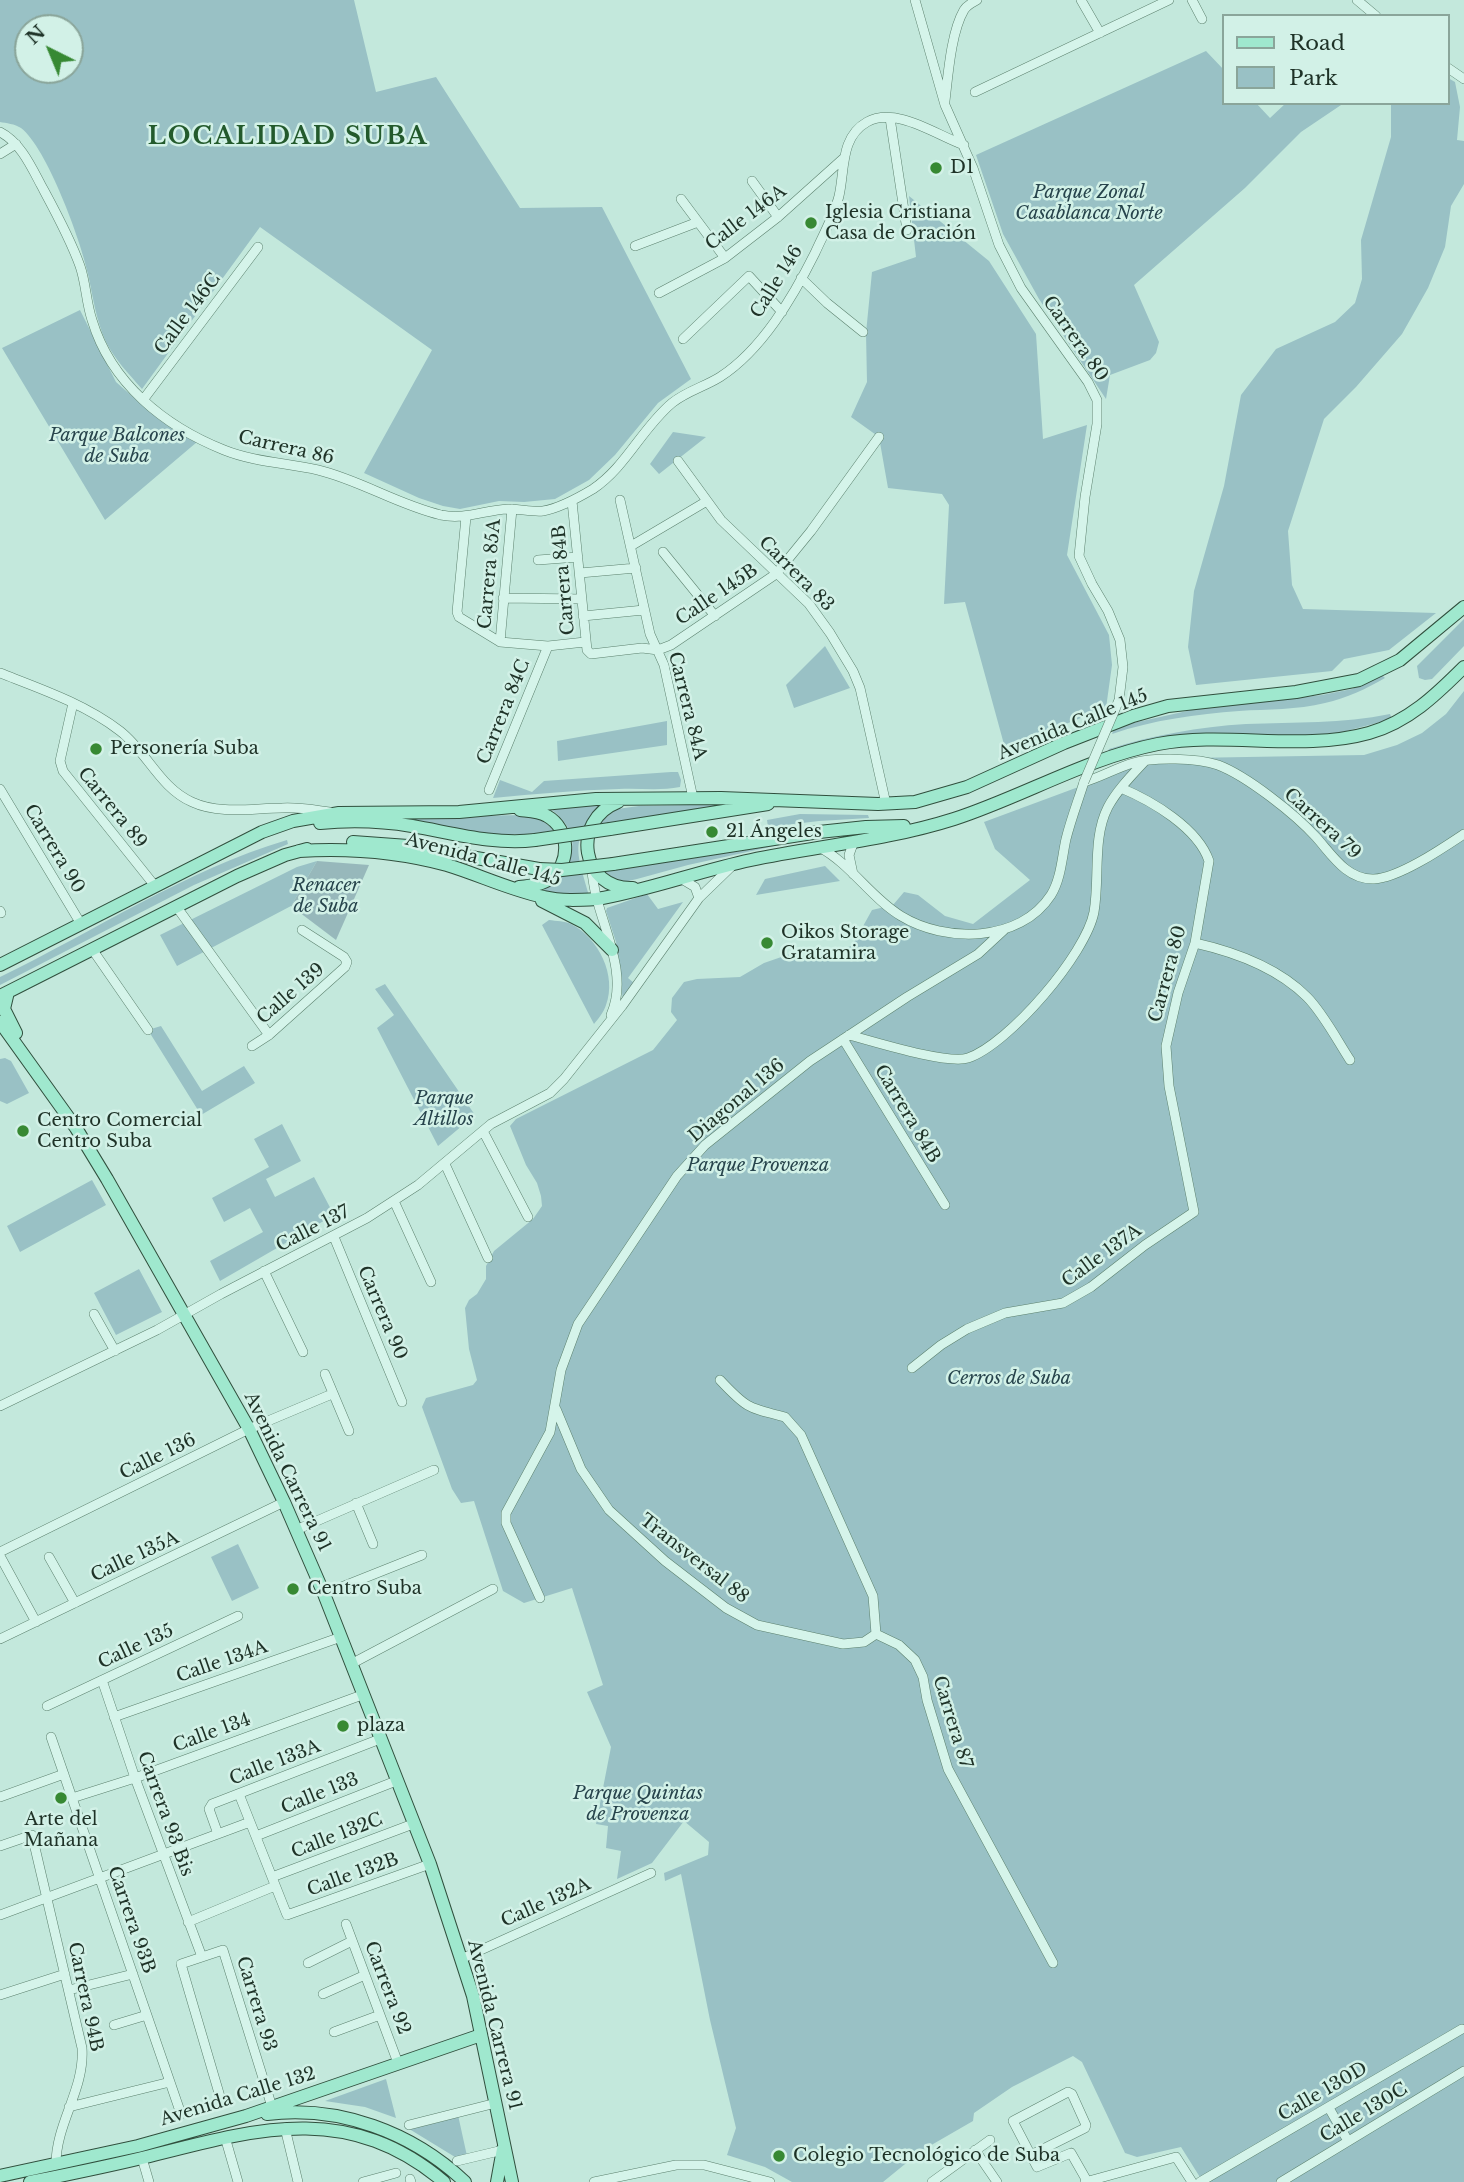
<!DOCTYPE html>
<html>
<head>
<meta charset="utf-8">
<style>
	body { margin:0 }
	#map { position:relative; width:1464px; height:2182px; overflow:hidden; background:#c3e8dc; font-family:"Libre Baskerville",serif }
	canvas { display:block }
	.legend { position:absolute; left:1222px; top:14px; width:228px; height:91px; box-sizing:border-box; background:#d2f1e7; border:2px solid #8aa59a; margin:0; padding:9px 12px; list-style:none; font-size:21px; color:#1e3227 }
	.legend li { display:flex; align-items:center; gap:14px; height:35px }
	.legend b { width:35px; border:2px solid #8aa59a }
	.north { position:absolute; left:14px; top:14px; width:70px; height:70px; box-sizing:border-box; background:#d2f1e7; border:2px solid #8aa59a; border-radius:50%; rotate:317deg; font-size:19px; font-weight:700; line-height:28px; text-align:center; color:#1e3227 }
	.north::after { content:''; display:block; margin:auto; width:24px; height:32px; background:#378933; clip-path:polygon(50% 0,100% 100%,50% 72%,0 100%) }
</style>
</head>
<body>
<div id="map">
<canvas width="1464" height="2182"></canvas>
<ul class="legend">
<li><b style="height:9px;background:#9fe8ce"></b>Road</li>
<li><b style="height:19px;background:#99c1c5"></b>Park</li>
</ul>
<div class="north">N</div>
</div>
<script>
const c = document.querySelector('canvas').getContext('2d');
c.lineJoin = 'round';
function paint(path, color) { c.fillStyle = color; c.fill(path, 'evenodd'); }
function trace(path, color, width, dash) { c.strokeStyle = color; c.lineWidth = width; c.lineCap = dash ? 'butt' : 'round'; c.setLineDash(dash || []); c.stroke(path); }
function label(font, color, halo, rows, align = 'center') {
  c.font = font + ' "Libre Baskerville",serif'; c.lineWidth = 5; c.setLineDash([]); c.textBaseline = 'middle'; c.strokeStyle = halo; c.fillStyle = color; for (const [text, x, y, turn = 0] of rows) {
    c.save(); c.translate(x, y); c.rotate((+turn || 0) * Math.PI / 180); c.textAlign = isNaN(turn) ? turn : align; if (halo) c.strokeText(text, 0, 0); c.fillText(text, 0, 0); c.restore();
  }
}
paint(new Path2D(`
	M 0,0 L 354,0 L 376,92 L 436,77 L 520,208 L 602,207 L 691,379 L 658,403 L 615,455 L 589,480 L 555,499 L 524,502 L 499,501 L 460,509 L 443,506 L 419,498 L 364,473 L 432,350 L 260,227 L 142,389 C 129,374 115,360 106,342 C 96,320 93,297 88,274 C 81,241 47,148 21,128 C 15,124 6,123 0,122 ZM 70,28 L 70,70 L 28,70 L 28,28 Z
	M 1206,51 L 1224,70 L 1224,103 L 1256,103 L 1270,118 L 1286,103 L 1344,103 L 1301,132 L 1245,188 L 1134,285 L 1159,342 L 1156,353 L 1150,360 L 1110,375 L 1106,399 L 1039,299 L 1003,234 L 976,155 Z
	M 1448,78 L 1455,82 L 1460,107 L 1457,140 L 1464,141 L 1464,184 L 1451,206 L 1445,247 L 1428,288 L 1402,334 L 1356,387 L 1324,419 L 1288,531 L 1292,585 L 1303,609 L 1436,613 L 1389,650 L 1344,659 L 1332,671 L 1196,685 L 1188,647 L 1194,591 L 1224,486 L 1241,395 L 1276,349 L 1335,322 L 1355,303 L 1362,279 L 1361,240 L 1391,137 L 1391,103 L 1448,103 Z
	M 909,196 L 989,261 L 1036,334 L 1043,439 L 1087,425 L 1067,555 L 1109,635 L 1112,665 L 1106,708 L 1005,748 L 965,602 L 944,604 L 949,505 L 942,494 L 888,488 L 879,437 L 851,417 L 867,382 L 866,333 L 872,272 L 916,257 Z
	M 80,310 L 116,382 L 141,404 L 197,442 L 105,520 L 2,348 Z
	M 673,432 L 706,437 L 659,474 L 650,464 Z
	M 1464,619 L 1464,646 L 1432,679 L 1425,680 L 1419,678 L 1417,666 Z
	M 825,646 L 850,688 L 794,708 L 786,685 Z
	M 1382,675 L 1385,678 C 1366,689 1347,698 1325,703 C 1297,710 1268,709 1239,711 C 1197,714 1153,720 1112,734 L 1115,727 L 1196,709 L 1322,695 L 1352,689 Z
	M 1464,691 L 1464,2182 L 1203,2182 L 1181,2147 L 1137,2157 L 1125,2153 L 1082,2062 L 1073,2056 L 1012,2087 L 974,2113 L 973,2121 L 921,2151 L 883,2182 L 792,2182 L 765,2167 L 727,2155 L 736,2128 L 710,2020 L 681,1874 L 665,1881 L 664,1873 L 708,1855 L 709,1842 L 684,1821 L 652,1863 L 617,1879 L 621,1851 L 606,1848 L 608,1826 L 596,1824 L 611,1747 L 587,1692 L 603,1685 L 572,1588 L 524,1603 L 503,1591 L 474,1501 L 461,1503 L 452,1489 L 422,1407 L 426,1398 L 473,1385 L 477,1380 L 469,1349 L 465,1308 L 469,1300 L 477,1294 L 486,1279 L 486,1266 L 494,1251 L 533,1219 L 542,1206 L 541,1196 L 537,1183 L 526,1165 L 510,1126 L 516,1119 L 653,1050 L 677,1020 L 671,1012 L 672,998 L 684,982 L 697,979 L 740,977 L 764,963 L 790,954 L 811,957 L 852,946 L 872,910 L 893,905 L 904,892 L 918,895 L 945,916 L 973,924 L 1030,880 L 995,849 L 984,822 L 1135,766 L 1188,758 L 1364,755 L 1397,745 L 1422,733 L 1446,714 Z
	M 1390,714 L 1392,719 L 1335,734 L 1276,736 L 1108,752 L 1109,749 C 1154,735 1198,727 1246,724 C 1295,722 1342,724 1390,714 Z
	M 667,721 L 667,745 L 558,761 L 557,741 Z
	M 671,772 L 678,772 L 681,780 L 680,787 C 660,791 640,788 619,789 C 577,790 535,794 493,798 L 500,780 L 532,792 L 544,781 Z
	M 605,804 C 569,838 576,850 589,895 L 541,892 C 575,867 587,835 549,808 Z
	M 736,804 L 596,825 L 617,809 L 639,806 Z
	M 800,814 L 868,815 L 869,818 L 819,821 L 768,827 L 767,820 Z
	M 524,815 L 537,817 L 555,830 C 504,841 460,830 409,821 L 408,817 Z
	M 820,836 L 688,865 L 637,879 L 624,882 L 612,878 L 601,871 Z
	M 287,840 L 288,844 L 194,885 L 0,985 L 0,977 C 95,931 186,870 287,840 Z
	M 317,861 L 291,906 L 177,966 L 160,935 L 297,867 Z
	M 825,866 L 840,881 L 756,895 L 765,879 Z
	M 647,894 L 658,909 L 683,902 L 628,978 L 634,983 L 623,1001 L 616,942 L 606,911 L 607,908 Z
	M 549,920 C 556,921 565,921 571,924 C 599,938 617,976 606,1005 C 604,1012 598,1019 594,1024 L 542,925 Z
	M 385,984 L 475,1115 L 438,1146 L 377,1028 L 394,1015 L 375,989 Z
	M 161,1026 L 202,1091 L 244,1066 L 255,1083 L 201,1115 L 148,1030 Z
	M 5,1058 L 11,1061 L 29,1093 L 7,1104 L 0,1101 L 0,1059 Z
	M 282,1124 L 301,1161 L 266,1179 L 275,1197 L 314,1177 L 334,1215 L 220,1281 L 210,1261 L 263,1232 L 250,1208 L 224,1222 L 212,1198 L 269,1167 L 254,1139 Z
	M 92,1180 L 106,1205 L 20,1252 L 7,1226 Z
	M 139,1269 L 162,1312 L 116,1335 L 94,1293 Z
	M 238,1544 L 259,1588 L 232,1601 L 211,1557 Z
	M 386,2079 L 396,2118 L 365,2107 L 325,2101 Z
	M 458,2115 L 467,2156 L 455,2157 L 406,2127 Z`), '#99c1c5');
paint(new Path2D(`
	M 317,861 L 369,865 L 336,940 L 291,906 Z`), '#97b8bb');
const minor = new Path2D(`
	M 915,0 L 945,105 L 973,168 L 999,245 L 1021,288 L 1088,382 L 1097,400 L 1097,424 L 1085,497 L 1079,556 L 1092,584 L 1108,611 L 1120,640 L 1123,667 L 1119,700
	M 1081,0 L 1100,33
	M 1192,0 L 1202,19
	M 1357,0 L 1376,16
	M 1448,68 L 1464,79
	M 975,92 L 1169,0
	M 945,101 C 948,76 951,32 964,10 C 967,5 972,3 977,0
	M 890,118 L 907,230
	M 0,132 C 20,142 31,166 41,185 C 55,211 70,238 80,266 C 86,283 86,302 92,320 C 111,383 164,426 224,450 C 254,462 287,463 318,470 C 360,480 398,505 441,515 C 465,520 485,510 508,509 C 520,509 532,512 543,511 C 560,508 578,498 593,489 C 626,467 642,428 672,403 C 687,391 704,387 720,377 C 762,350 793,297 815,253 C 823,235 834,216 839,196 C 845,170 840,137 867,122 C 896,106 936,135 964,145
	M 0,154 L 16,144
	M 752,181 L 778,217
	M 681,199 L 725,258
	M 635,246 L 698,222
	M 801,278 L 827,303 L 863,332
	M 659,293 L 725,258 L 778,217 L 845,157
	M 683,339 L 749,276 L 782,312
	M 143,400 L 258,247
	M 678,461 L 721,520 L 809,604 L 830,633 L 853,671 L 860,688 L 886,804
	M 620,500 L 650,634 L 664,665 L 693,798
	M 572,501 L 587,650 L 591,654 L 642,648 L 658,650 L 671,645 L 776,574 L 811,531 L 879,437
	M 466,517 L 457,612 L 459,617 L 500,642 L 548,646 L 585,642
	M 631,546 L 707,501
	M 663,552 L 715,616
	M 538,560 L 578,557
	M 580,573 L 636,568
	M 503,598 L 582,599
	M 583,616 L 644,610
	M 500,642 L 512,509
	M 0,673 C 41,689 85,704 120,731 C 147,752 160,788 192,802 C 220,815 253,808 282,808 C 299,807 314,810 330,812
	M 73,703 L 60,761 L 63,771 L 155,886
	M 0,789 L 81,924
	M 489,790 L 548,646
	M 819,847 C 851,864 870,897 901,916 C 945,943 1020,943 1051,895 C 1061,879 1062,857 1066,839 C 1071,819 1078,801 1084,782 C 1101,777 1116,768 1133,763 C 1154,757 1198,758 1218,765 C 1247,776 1295,814 1316,837 C 1332,855 1347,880 1374,879 C 1399,878 1443,848 1464,834
	M 591,866 C 593,878 594,891 598,903 C 608,939 627,979 611,1015
	M 853,874 L 849,855 L 854,841
	M 680,878 L 695,887 L 699,898
	M 176,906 L 269,1035
	M 0,911 L 1,913
	M 1195,943 C 1235,952 1277,967 1307,997 C 1323,1013 1337,1040 1350,1060
	M 92,949 L 148,1030
	M 849,1035 C 872,1041 948,1065 968,1058 C 1009,1044 1086,954 1094,912 C 1100,878 1092,838 1108,807 C 1117,790 1132,775 1145,761
	M 843,1039 L 945,1205
	M 252,1046 L 269,1035 L 345,967 L 347,962 L 344,957 L 302,930
	M 483,1131 L 528,1217
	M 445,1164 L 488,1258
	M 394,1201 L 431,1282
	M 334,1237 L 402,1402
	M 264,1271 L 303,1352
	M 94,1314 L 115,1351
	M 912,1368 L 941,1345 L 967,1329 L 1005,1313 L 1063,1303 L 1091,1287 L 1145,1245 L 1194,1212 L 1169,1086 L 1166,1046 L 1178,993 L 1195,943 L 1209,861 C 1198,828 1152,801 1121,788
	M 325,1374 L 349,1431
	M 720,1380 C 747,1409 749,1408 785,1417 L 801,1435 L 873,1596 L 876,1634
	M 0,1406 L 157,1330 L 221,1294 L 367,1218 L 418,1185 L 491,1124 L 550,1093 L 564,1079 L 622,1006 L 699,898 L 731,867
	M 556,1409 L 581,1469 L 609,1510 L 665,1561 L 726,1608 L 757,1625 L 843,1644 L 864,1642 L 876,1634
	M 356,1503 L 373,1544
	M 296,1530 L 434,1470
	M 0,1552 L 249,1429 L 332,1394
	M 0,1556 L 36,1622
	M 49,1557 L 75,1603
	M 324,1594 L 422,1555
	M 540,1598 L 506,1523 L 506,1513 L 550,1432 L 561,1370 L 578,1324 L 677,1176 L 705,1145 L 810,1061 L 907,997 L 978,954 L 1005,929
	M 876,1634 L 899,1645 L 915,1660 L 923,1677 L 927,1700 L 948,1769 L 1053,1963
	M 0,1639 L 284,1502
	M 351,1664 L 493,1589
	M 102,1680 L 135,1778 L 202,1957
	M 47,1706 L 238,1616
	M 114,1717 L 341,1637
	M 51,1737 L 181,2114
	M 239,1794 L 287,1915 L 430,1864
	M 0,1797 L 64,1774
	M 72,1798 L 135,1778 L 362,1695
	M 218,1834 L 209,1809 L 212,1804 L 380,1739
	M 256,1836 L 396,1781
	M 0,1846 L 32,1835 L 82,2048 C 85,2089 56,2123 56,2164
	M 272,1877 L 413,1824
	M 0,1915 L 250,1822
	M 188,1922 L 275,1886
	M 346,1924 L 398,2063
	M 461,1959 L 651,1873
	M 308,1963 L 352,1941
	M 69,1990 L 133,1974
	M 323,1994 L 365,1975
	M 0,1995 L 65,1974
	M 114,2025 L 147,2015
	M 334,2032 L 380,2015
	M 221,2100 L 181,1964 L 223,1950 L 272,2107
	M 69,2107 L 170,2082
	M 1329,2108 L 1348,2141
	M 409,2125 L 496,2103
	M 285,2128 L 298,2182
	M 225,2137 L 238,2182
	M 975,2150 L 997,2182
	M 1031,2155 L 1085,2128 L 1086,2125 L 1072,2094 L 1068,2092 L 1013,2121 L 1037,2167 L 1071,2153 L 1087,2181
	M 142,2158 L 149,2182
	M 457,2161 L 503,2150
	M 410,2179 L 411,2182
	M 363,2182 L 396,2173
	M 594,2182 L 676,2165 L 704,2165 L 770,2182
	M 932,2182 L 990,2140
	M 1085,2182 L 1176,2157 L 1192,2182
	M 1200,2182 L 1462,2029
	M 1281,2182 L 1464,2071`);
const major = new Path2D(`
	M 618,802 C 570,821 581,890 633,888
	M 320,823 C 350,820 382,821 412,826 C 453,833 494,845 535,840
	M 610,829 L 768,804
	M 353,842 L 408,846 L 539,869
	M 299,851 C 348,848 399,852 447,865 C 480,875 510,890 544,897 C 561,901 579,900 597,899 C 649,890 699,871 751,860 C 818,846 888,840 954,819 C 1022,797 1087,758 1158,744 C 1227,731 1301,752 1369,733 C 1408,722 1436,695 1464,667
	M 613,864 L 819,832 L 866,827 L 904,826
	M 519,887 C 530,886 542,885 551,878 C 571,862 570,829 547,816 C 539,811 529,811 520,810
	M 542,901 L 585,923 L 612,950
	M 0,965 L 262,832 L 293,821 L 339,813 L 459,812 L 596,799 L 721,798 L 878,804 L 915,802 L 967,787 L 1064,743 L 1133,716 L 1168,706 L 1296,692 L 1359,680 L 1400,660 L 1464,607
	M 8,992 L 4,1009 L 16,1033
	M 0,996 L 237,876 L 285,855 L 307,849
	M 0,1022 L 76,1128 L 107,1179 L 249,1429 L 284,1502 L 324,1594 L 430,1864 L 461,1959 L 473,1996 L 512,2182
	M 267,2114 C 339,2105 412,2132 465,2182
	M 0,2176 L 138,2146 L 246,2116 L 481,2035
	M 30,2182 C 70,2174 110,2166 150,2156 C 259,2128 349,2102 444,2182
	M 497,2182 L 503,2149`);
trace(minor, '#5c816e', 10);
trace(major, '#304f3d', 14);
trace(minor, '#d5f4ea', 9);
trace(major, '#9fe8ce', 12);
const minorBridge = new Path2D(`
	M 1084,782 L 1119,700`);
const majorBridge = new Path2D(`
	M 535,840 L 610,829
	M 539,869 L 562,870 L 613,864`);
trace(minorBridge, '#5c816e', 10, []);
trace(majorBridge, '#304f3d', 14, []);
trace(minorBridge, '#d5f4ea', 9);
trace(majorBridge, '#9fe8ce', 12);
for (const [x, y, r, color] of [
	[936,168,7,"#378933"],
	[811,223,7,"#378933"],
	[96,749,7,"#378933"],
	[712,832,7,"#378933"],
	[767,943,7,"#378933"],
	[23,1131,7,"#378933"],
	[293,1589,7,"#378933"],
	[343,1726,7,"#378933"],
	[61,1798,7,"#378933"],
	[779,2156,7,"#378933"]
]) { const dot = new Path2D(); dot.arc(x, y, r, 0, 2 * Math.PI); c.fillStyle = color; c.fill(dot); trace(dot, '#d2f1e7', 2.5); }
label('18px', '#1e3227', '#d2f1e7', [
	["D1",950,168],
	["Iglesia Cristiana",825,213],
	["Casa de Oración",825,234],
	["Personería Suba",110,749],
	["21 Ángeles",726,832],
	["Oikos Storage",781,933],
	["Gratamira",781,954],
	["Centro Comercial",37,1121],
	["Centro Suba",37,1142],
	["Centro Suba",307,1589],
	["plaza",357,1726],
	["Arte del",61,1820,"center"],
	["Mañana",61,1841,"center"],
	["Colegio Tecnológico de Suba",793,2156]
], 'left');
label('italic 18px', '#27444c', '#d2f1e7', [
	["Parque Zonal",1089,193],
	["Casablanca Norte",1089,214],
	["Parque Balcones",117,436],
	["de Suba",117,457],
	["Renacer",326,886],
	["de Suba",326,907],
	["Parque",444,1099],
	["Altillos",444,1120],
	["Parque Provenza",758,1166],
	["Cerros de Suba",1009,1379],
	["Parque Quintas",638,1794],
	["de Provenza",638,1815]
]);
label('18px', '#1e3227', '#d2f1e7', [
	["Calle 146A",746,218,-37],
	["Calle 146",777,282,-58],
	["Calle 146C",188,314,-53],
	["Carrera 80",1075,339,55],
	["Carrera 86",286,448,13],
	["Carrera 85A",490,574,-85],
	["Carrera 83",796,574,45],
	["Carrera 84B",564,580,-95],
	["Calle 145B",717,595,-34],
	["Carrera 84A",687,706,76],
	["Carrera 84C",504,712,-68],
	["Avenida Calle 145",1073,725,-22],
	["Carrera 89",112,808,51],
	["Carrera 79",1322,824,42],
	["Carrera 90",54,849,59],
	["Avenida Calle 145",483,860,15],
	["Carrera 80",1168,974,-75],
	["Calle 139",291,994,-41],
	["Diagonal 136",737,1101,-40],
	["Carrera 84B",907,1114,59],
	["Calle 137",313,1229,-27],
	["Calle 137A",1102,1256,-36],
	["Carrera 90",382,1313,67],
	["Calle 136",158,1457,-26],
	["Avenida Carrera 91",287,1472,64],
	["Calle 135A",135,1557,-25],
	["Transversal 88",694,1559,38],
	["Calle 135",136,1647,-25],
	["Calle 134A",222,1662,-19],
	["Carrera 87",952,1722,73],
	["Calle 134",212,1733,-20],
	["Calle 133A",275,1763,-21],
	["Calle 133",320,1794,-22],
	["Carrera 93 Bis",165,1814,70],
	["Calle 132C",337,1836,-21],
	["Calle 132B",353,1875,-20],
	["Calle 132A",546,1903,-24],
	["Carrera 93B",131,1920,71],
	["Carrera 92",387,1988,69],
	["Carrera 94B",85,1997,78],
	["Carrera 93",256,2004,73],
	["Avenida Carrera 91",494,2025,76],
	["Calle 130D",1323,2092,-30],
	["Avenida Calle 132",238,2097,-17],
	["Calle 130C",1364,2113,-31]
]);
c.letterSpacing = '2px';
label('bold 24px', '#235a2c', '#d2f1e7', [
	["LOCALIDAD SUBA",288,137]
]);
c.letterSpacing = '0px';
</script>
</body>
</html>
